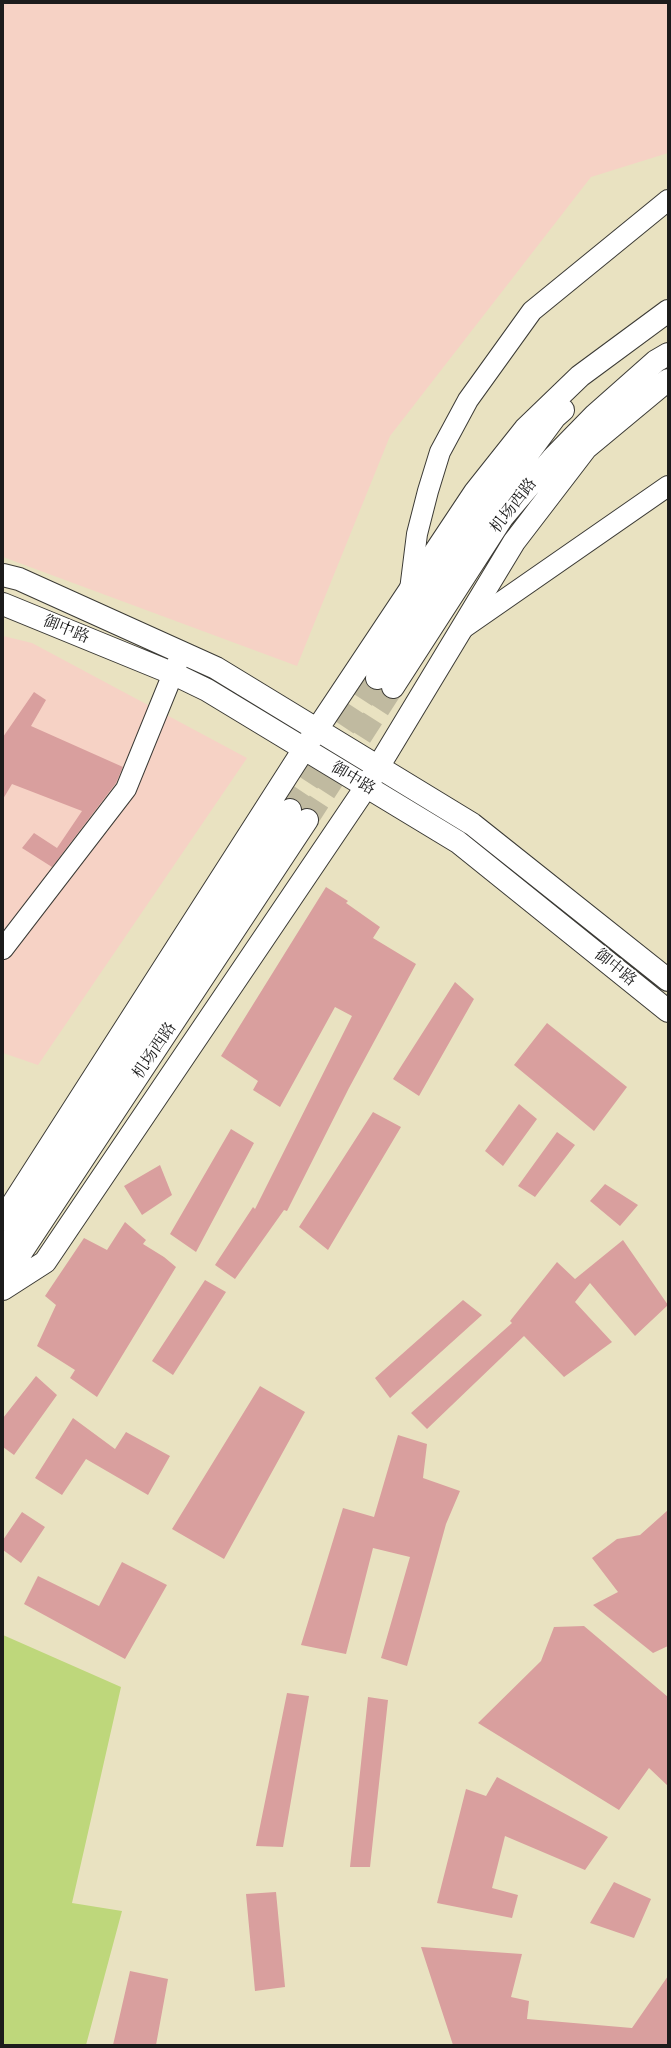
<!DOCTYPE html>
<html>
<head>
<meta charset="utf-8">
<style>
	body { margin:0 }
	#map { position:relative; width:671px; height:2048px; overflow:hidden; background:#e9e2c1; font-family:"Gentium Book Plus",serif }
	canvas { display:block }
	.frame { position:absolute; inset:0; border:4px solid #1c1c1c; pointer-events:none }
</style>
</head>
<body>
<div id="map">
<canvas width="671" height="2048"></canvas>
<div class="frame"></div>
</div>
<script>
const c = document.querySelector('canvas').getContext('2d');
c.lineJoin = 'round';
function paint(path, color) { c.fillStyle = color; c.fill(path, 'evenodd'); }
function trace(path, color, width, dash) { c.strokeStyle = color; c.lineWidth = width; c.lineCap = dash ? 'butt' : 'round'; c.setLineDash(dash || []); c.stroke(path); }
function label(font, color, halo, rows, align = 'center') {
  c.font = font + ' "Gentium Book Plus","Noto Serif SC",serif'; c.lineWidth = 3.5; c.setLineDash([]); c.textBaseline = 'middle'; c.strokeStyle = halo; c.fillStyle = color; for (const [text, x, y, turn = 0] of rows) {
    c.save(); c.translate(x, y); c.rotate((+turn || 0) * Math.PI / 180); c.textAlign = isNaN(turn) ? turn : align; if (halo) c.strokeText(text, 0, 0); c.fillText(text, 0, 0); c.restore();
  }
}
paint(new Path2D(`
	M 3,3 L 668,3 L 668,153 L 591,177 L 390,436 L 297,666 L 3,557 Z
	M 3,636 L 32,643 L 247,758 L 38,1065 L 3,1053 Z`), '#f6d2c5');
paint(new Path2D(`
	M 3,1635 L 121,1687 L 72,1903 L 122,1911 L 86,2045 L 3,2045 Z`), '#bed77b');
paint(new Path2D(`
	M 34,692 L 46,700 L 31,726 L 123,767 L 116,783 L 52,867 L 22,848 L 34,833 L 57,848 L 82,811 L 12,784 L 3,799 L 3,737 Z
	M 326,887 L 348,901 L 346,903 L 380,927 L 373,938 L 416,964 L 349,1088 L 287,1211 L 284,1210 L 235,1279 L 215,1265 L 253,1207 L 255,1209 L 352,1016 L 335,1007 L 280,1107 L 253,1090 L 258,1081 L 221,1056 Z
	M 455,982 L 474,999 L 419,1096 L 393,1079 Z
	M 547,1023 L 627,1087 L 594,1131 L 514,1065 Z
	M 519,1104 L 537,1119 L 503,1166 L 485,1151 Z
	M 373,1112 L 401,1127 L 328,1250 L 299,1227 Z
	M 231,1129 L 254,1143 L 196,1252 L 170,1234 Z
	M 557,1132 L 575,1145 L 535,1197 L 518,1186 Z
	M 160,1165 L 172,1195 L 142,1215 L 124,1186 Z
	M 605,1184 L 638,1205 L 620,1226 L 590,1201 Z
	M 125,1222 L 146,1240 L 143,1244 L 164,1257 L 176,1267 L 97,1397 L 70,1378 L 75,1370 L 37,1346 L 56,1305 L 45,1296 L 84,1238 L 107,1250 Z
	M 623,1240 L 668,1305 L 635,1336 L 590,1283 L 575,1302 L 612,1342 L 564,1377 L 524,1336 L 427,1429 L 411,1413 L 512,1323 L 510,1321 L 557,1262 L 575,1279 Z
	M 205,1280 L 226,1292 L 173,1375 L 152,1361 Z
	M 463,1300 L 482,1315 L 390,1398 L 375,1378 Z
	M 36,1376 L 57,1395 L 14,1455 L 3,1447 L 3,1418 Z
	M 260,1386 L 305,1412 L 224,1559 L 172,1529 Z
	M 73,1418 L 115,1449 L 126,1432 L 170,1456 L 148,1495 L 86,1459 L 62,1495 L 35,1478 Z
	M 398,1435 L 427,1444 L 423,1478 L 460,1491 L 446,1524 L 407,1666 L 381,1658 L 410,1557 L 373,1548 L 346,1654 L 301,1645 L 343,1508 L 374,1517 Z
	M 668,1510 L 668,1646 L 653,1653 L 593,1605 L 618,1592 L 592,1558 L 617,1539 L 640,1535 Z
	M 22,1512 L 45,1527 L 21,1563 L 3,1550 L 3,1540 Z
	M 122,1562 L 167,1585 L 125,1659 L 24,1604 L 38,1576 L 99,1606 Z
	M 584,1626 L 668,1697 L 668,1786 L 649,1768 L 619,1810 L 478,1723 L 541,1661 L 554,1627 Z
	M 287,1693 L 309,1696 L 283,1847 L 256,1846 Z
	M 368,1697 L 388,1700 L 370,1867 L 350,1867 Z
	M 497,1777 L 608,1837 L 585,1870 L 505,1836 L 492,1888 L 518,1895 L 512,1918 L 437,1903 L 466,1789 L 486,1796 Z
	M 614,1882 L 651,1899 L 634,1938 L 590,1923 Z
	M 276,1892 L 285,1987 L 255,1991 L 246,1894 Z
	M 421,1947 L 522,1954 L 511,1997 L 529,2001 L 527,2019 L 632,2028 L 668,1976 L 668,2045 L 453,2045 Z
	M 130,1971 L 168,1979 L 156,2045 L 113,2045 Z`), '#d99f9e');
trace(new Path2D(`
	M 290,810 L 377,678
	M 307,820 L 393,687`), '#c0baa0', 22, [22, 11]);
const minor = new Path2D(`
	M 410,590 L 417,534 L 428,491 L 440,452 L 468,400 L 532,311 L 668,200
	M 462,629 L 668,486
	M 3,949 L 126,789 L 181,654`);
const major = new Path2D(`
	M 3,575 L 19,579 L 216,668 L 472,824 L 668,980
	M 3,604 L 174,674 L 207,690 L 458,842 L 668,1011
	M 377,678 L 468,535 L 555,417 L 563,410
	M 393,687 L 502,518 L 552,459 L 595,415 L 656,361 L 668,354
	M 3,1219 L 304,749 L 475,492 L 525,429 L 580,376 L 668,311
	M 3,1252 L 290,810
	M 3,1280 L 307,820
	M 3,1289 L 45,1262 L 366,787 L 514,542 L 586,448 L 668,380`);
trace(minor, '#3b3a35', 22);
trace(major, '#3b3a35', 24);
trace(minor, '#fff', 20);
trace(major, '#fff', 22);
label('16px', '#1c1c1c', '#fff', [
	["机场西路",514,506,-52],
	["御中路",66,630,22],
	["御中路",353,779,31],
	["御中路",615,968,39],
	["机场西路",155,1051,-56]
]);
</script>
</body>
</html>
